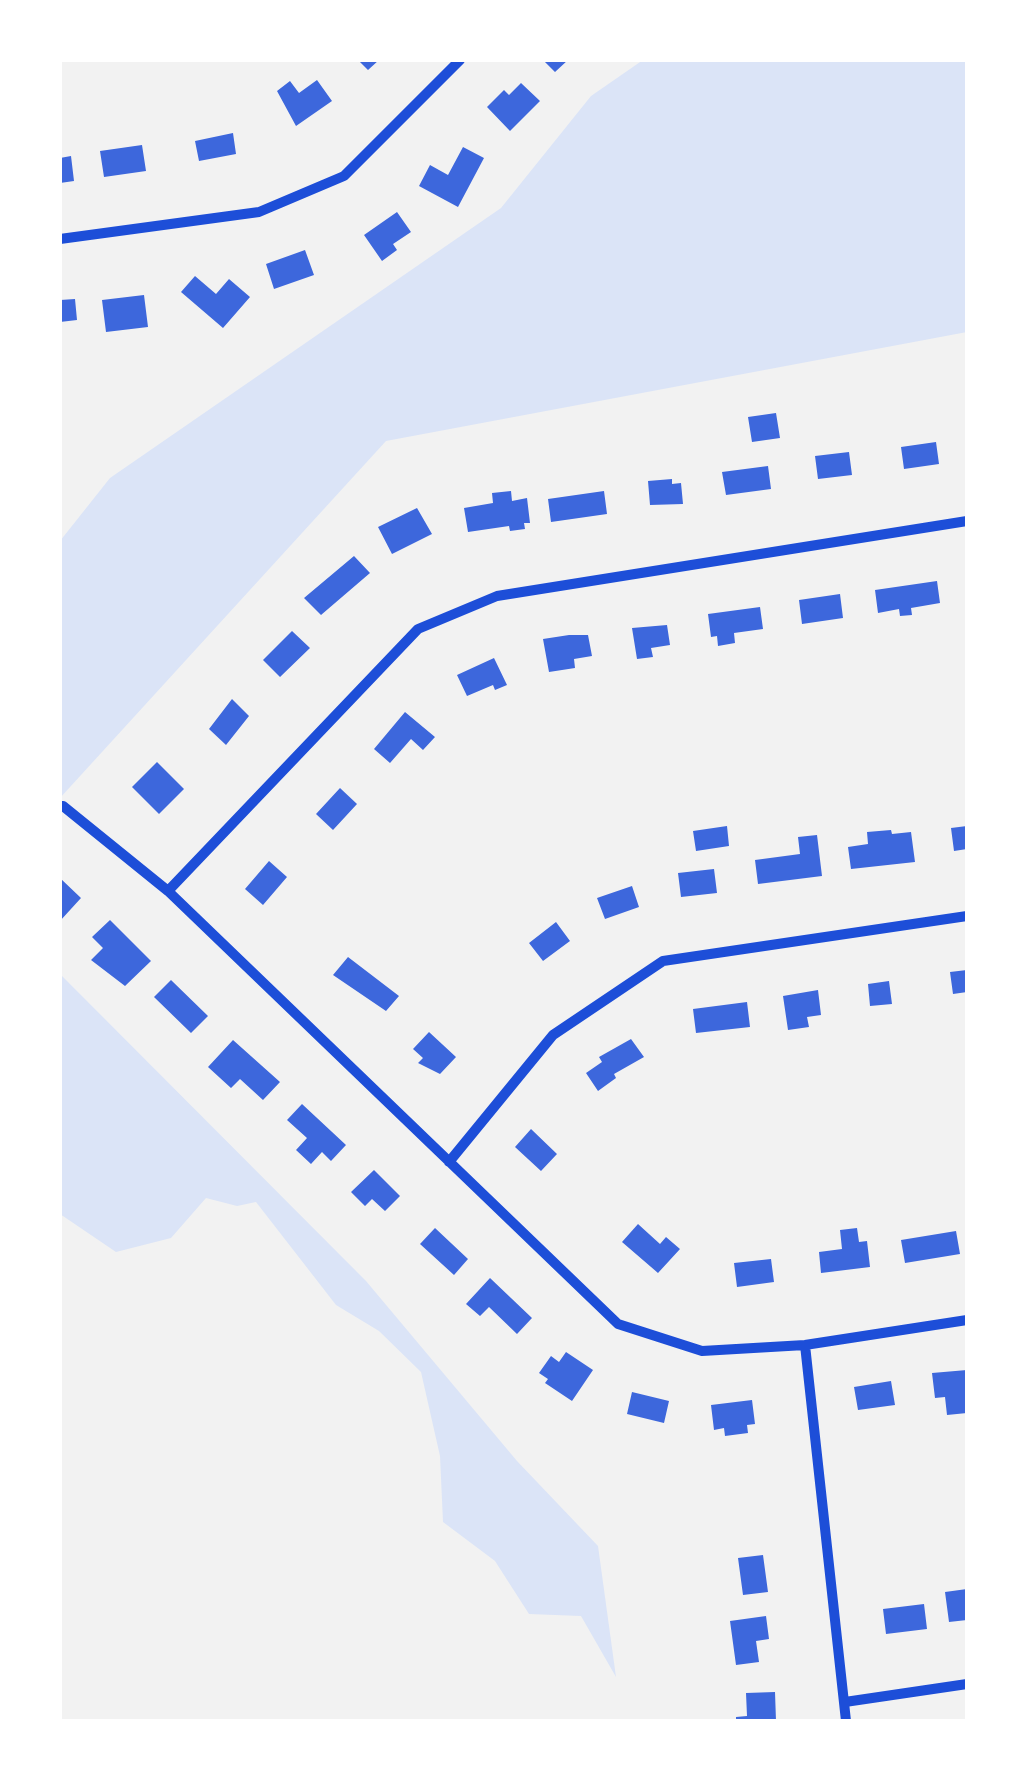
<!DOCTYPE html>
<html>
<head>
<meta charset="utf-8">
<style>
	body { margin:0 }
	#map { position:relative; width:1027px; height:1781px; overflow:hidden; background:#f2f2f2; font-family:"Noto Sans",sans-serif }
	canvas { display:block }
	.frame { position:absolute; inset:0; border:62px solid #fff; pointer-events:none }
</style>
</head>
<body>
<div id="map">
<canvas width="1027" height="1781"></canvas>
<div class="frame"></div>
</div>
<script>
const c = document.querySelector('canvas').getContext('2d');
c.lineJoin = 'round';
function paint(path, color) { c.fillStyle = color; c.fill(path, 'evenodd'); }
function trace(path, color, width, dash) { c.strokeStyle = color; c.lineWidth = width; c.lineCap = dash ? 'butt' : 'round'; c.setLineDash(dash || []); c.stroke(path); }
paint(new Path2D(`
	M 643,60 L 967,60 L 967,332 L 386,441 L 60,798 L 60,541 L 110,478 L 501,208 L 591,96 Z
	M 60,974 L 366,1281 L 517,1461 L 598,1546 L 616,1677 L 581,1616 L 529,1614 L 495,1561 L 443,1522 L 440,1456 L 421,1372 L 379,1331 L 336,1305 L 256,1202 L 237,1206 L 206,1198 L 171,1238 L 116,1252 L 60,1214 Z`), '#dbe4f7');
paint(new Path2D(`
	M 358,60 L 379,60 L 368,70 Z
	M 543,60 L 568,60 L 555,72 Z
	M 317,80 L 332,101 L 296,126 L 277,91 L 290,81 L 299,93 Z
	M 521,83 L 540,101 L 510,131 L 487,107 L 504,90 L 509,95 Z
	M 233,133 L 236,154 L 199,161 L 195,141 Z
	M 142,145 L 146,171 L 104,177 L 100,151 Z
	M 463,147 L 484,158 L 458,207 L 419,186 L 430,165 L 448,175 Z
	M 71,156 L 74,181 L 60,183 L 60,158 Z
	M 397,212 L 411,232 L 393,244 L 397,250 L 382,261 L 364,235 Z
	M 305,250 L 314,275 L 274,289 L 266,264 Z
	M 195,276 L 216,294 L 229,279 L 250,297 L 223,328 L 181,292 Z
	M 144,295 L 148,327 L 106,332 L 102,300 Z
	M 75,299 L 77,320 L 60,322 L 60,300 Z
	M 776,413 L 780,438 L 752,442 L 748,417 Z
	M 936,442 L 939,464 L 904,469 L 901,447 Z
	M 849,452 L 852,475 L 818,479 L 815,456 Z
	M 768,466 L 771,489 L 726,495 L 722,472 Z
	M 672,479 L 672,484 L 681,483 L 683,504 L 650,505 L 648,481 Z
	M 511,491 L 512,501 L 527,498 L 530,523 L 524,523 L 525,529 L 510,531 L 509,526 L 468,532 L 464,508 L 493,503 L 492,493 Z
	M 604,491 L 607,514 L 551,522 L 548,499 Z
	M 417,508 L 432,534 L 392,554 L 378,527 Z
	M 354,556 L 370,573 L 321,615 L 304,598 Z
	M 937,581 L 940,603 L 911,608 L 912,615 L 900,616 L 899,609 L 878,613 L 875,590 Z
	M 840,594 L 843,618 L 802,624 L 799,600 Z
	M 760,607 L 763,629 L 734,633 L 735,643 L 718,646 L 717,636 L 711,637 L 708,614 Z
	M 667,625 L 670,645 L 651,648 L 653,657 L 637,659 L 632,628 Z
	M 292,631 L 310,648 L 280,677 L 263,660 Z
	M 569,635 L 588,635 L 592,656 L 574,659 L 575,668 L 549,672 L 543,639 Z
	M 494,658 L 507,685 L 495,690 L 493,685 L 467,696 L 457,675 Z
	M 232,699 L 249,716 L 226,745 L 209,729 Z
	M 405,712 L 435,737 L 423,750 L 411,739 L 390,763 L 374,749 Z
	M 157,762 L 184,789 L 159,814 L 132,787 Z
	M 340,788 L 357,804 L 333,830 L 316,814 Z
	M 727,826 L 729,846 L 696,851 L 693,831 Z
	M 967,826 L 967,849 L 954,851 L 951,828 Z
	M 891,830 L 892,834 L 911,832 L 915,862 L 851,869 L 848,847 L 868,844 L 867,832 Z
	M 817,835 L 822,876 L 758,884 L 755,860 L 800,854 L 798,837 Z
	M 269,861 L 287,877 L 263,905 L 245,889 Z
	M 714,869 L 717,893 L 681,897 L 678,873 Z
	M 60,878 L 81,898 L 60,921 Z
	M 632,886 L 639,907 L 605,919 L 597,898 Z
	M 110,920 L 151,961 L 125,986 L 91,960 L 103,948 L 92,937 Z
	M 556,922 L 570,941 L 543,961 L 529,943 Z
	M 348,957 L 399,996 L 386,1011 L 333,975 Z
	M 967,970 L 967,992 L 953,994 L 950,972 Z
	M 171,980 L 208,1016 L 191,1033 L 154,997 Z
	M 889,981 L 892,1004 L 870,1006 L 868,984 Z
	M 818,990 L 821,1015 L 807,1017 L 809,1027 L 788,1030 L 783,996 Z
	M 747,1002 L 750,1027 L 696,1033 L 693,1009 Z
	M 429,1032 L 456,1057 L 440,1074 L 418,1063 L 423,1058 L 413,1049 Z
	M 631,1039 L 644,1057 L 614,1074 L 616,1078 L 598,1091 L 586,1073 L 602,1062 L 599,1057 Z
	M 233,1040 L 280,1082 L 263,1100 L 240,1079 L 231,1088 L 208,1067 Z
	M 302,1104 L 346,1145 L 331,1161 L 322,1152 L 311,1164 L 296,1150 L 307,1138 L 287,1120 Z
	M 531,1129 L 557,1154 L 541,1171 L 515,1147 Z
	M 374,1170 L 400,1196 L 385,1211 L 372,1199 L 365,1206 L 351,1192 Z
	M 638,1224 L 660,1244 L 666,1237 L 680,1249 L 658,1273 L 622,1242 Z
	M 435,1228 L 468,1259 L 454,1275 L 420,1244 Z
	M 857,1228 L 859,1242 L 867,1241 L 870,1267 L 821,1273 L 819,1252 L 842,1249 L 840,1230 Z
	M 956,1231 L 960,1254 L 905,1263 L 901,1240 Z
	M 771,1259 L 774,1282 L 737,1287 L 734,1263 Z
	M 490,1278 L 532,1318 L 517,1334 L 489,1307 L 480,1316 L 466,1304 Z
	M 566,1352 L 593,1370 L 572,1401 L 545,1383 L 548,1379 L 539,1373 L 551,1356 L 559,1362 Z
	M 967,1370 L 967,1413 L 947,1415 L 945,1397 L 935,1398 L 932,1373 Z
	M 891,1381 L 895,1405 L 858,1410 L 854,1387 Z
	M 632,1392 L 669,1401 L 664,1423 L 627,1414 Z
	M 752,1400 L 755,1424 L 747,1425 L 748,1433 L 725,1436 L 724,1428 L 714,1430 L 711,1405 Z
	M 763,1555 L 768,1592 L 743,1595 L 738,1558 Z
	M 967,1589 L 967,1620 L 949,1622 L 945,1592 Z
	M 924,1604 L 927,1629 L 886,1634 L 883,1609 Z
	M 766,1616 L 769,1639 L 756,1641 L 759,1662 L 736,1665 L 730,1621 Z
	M 775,1692 L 776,1721 L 736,1721 L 736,1717 L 747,1716 L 746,1693 Z`), '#3d67dc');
trace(new Path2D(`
	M 60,239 L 259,212 L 344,176 L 460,60
	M 63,806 L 168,891 L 618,1324 L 702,1351 L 805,1345 L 967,1320
	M 168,891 L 418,629 L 497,596 L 967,521
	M 449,1162 L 553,1035 L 663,961 L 967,916
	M 805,1345 L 846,1721
	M 845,1702 L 967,1684`), '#1d4ed8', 10);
</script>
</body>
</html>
